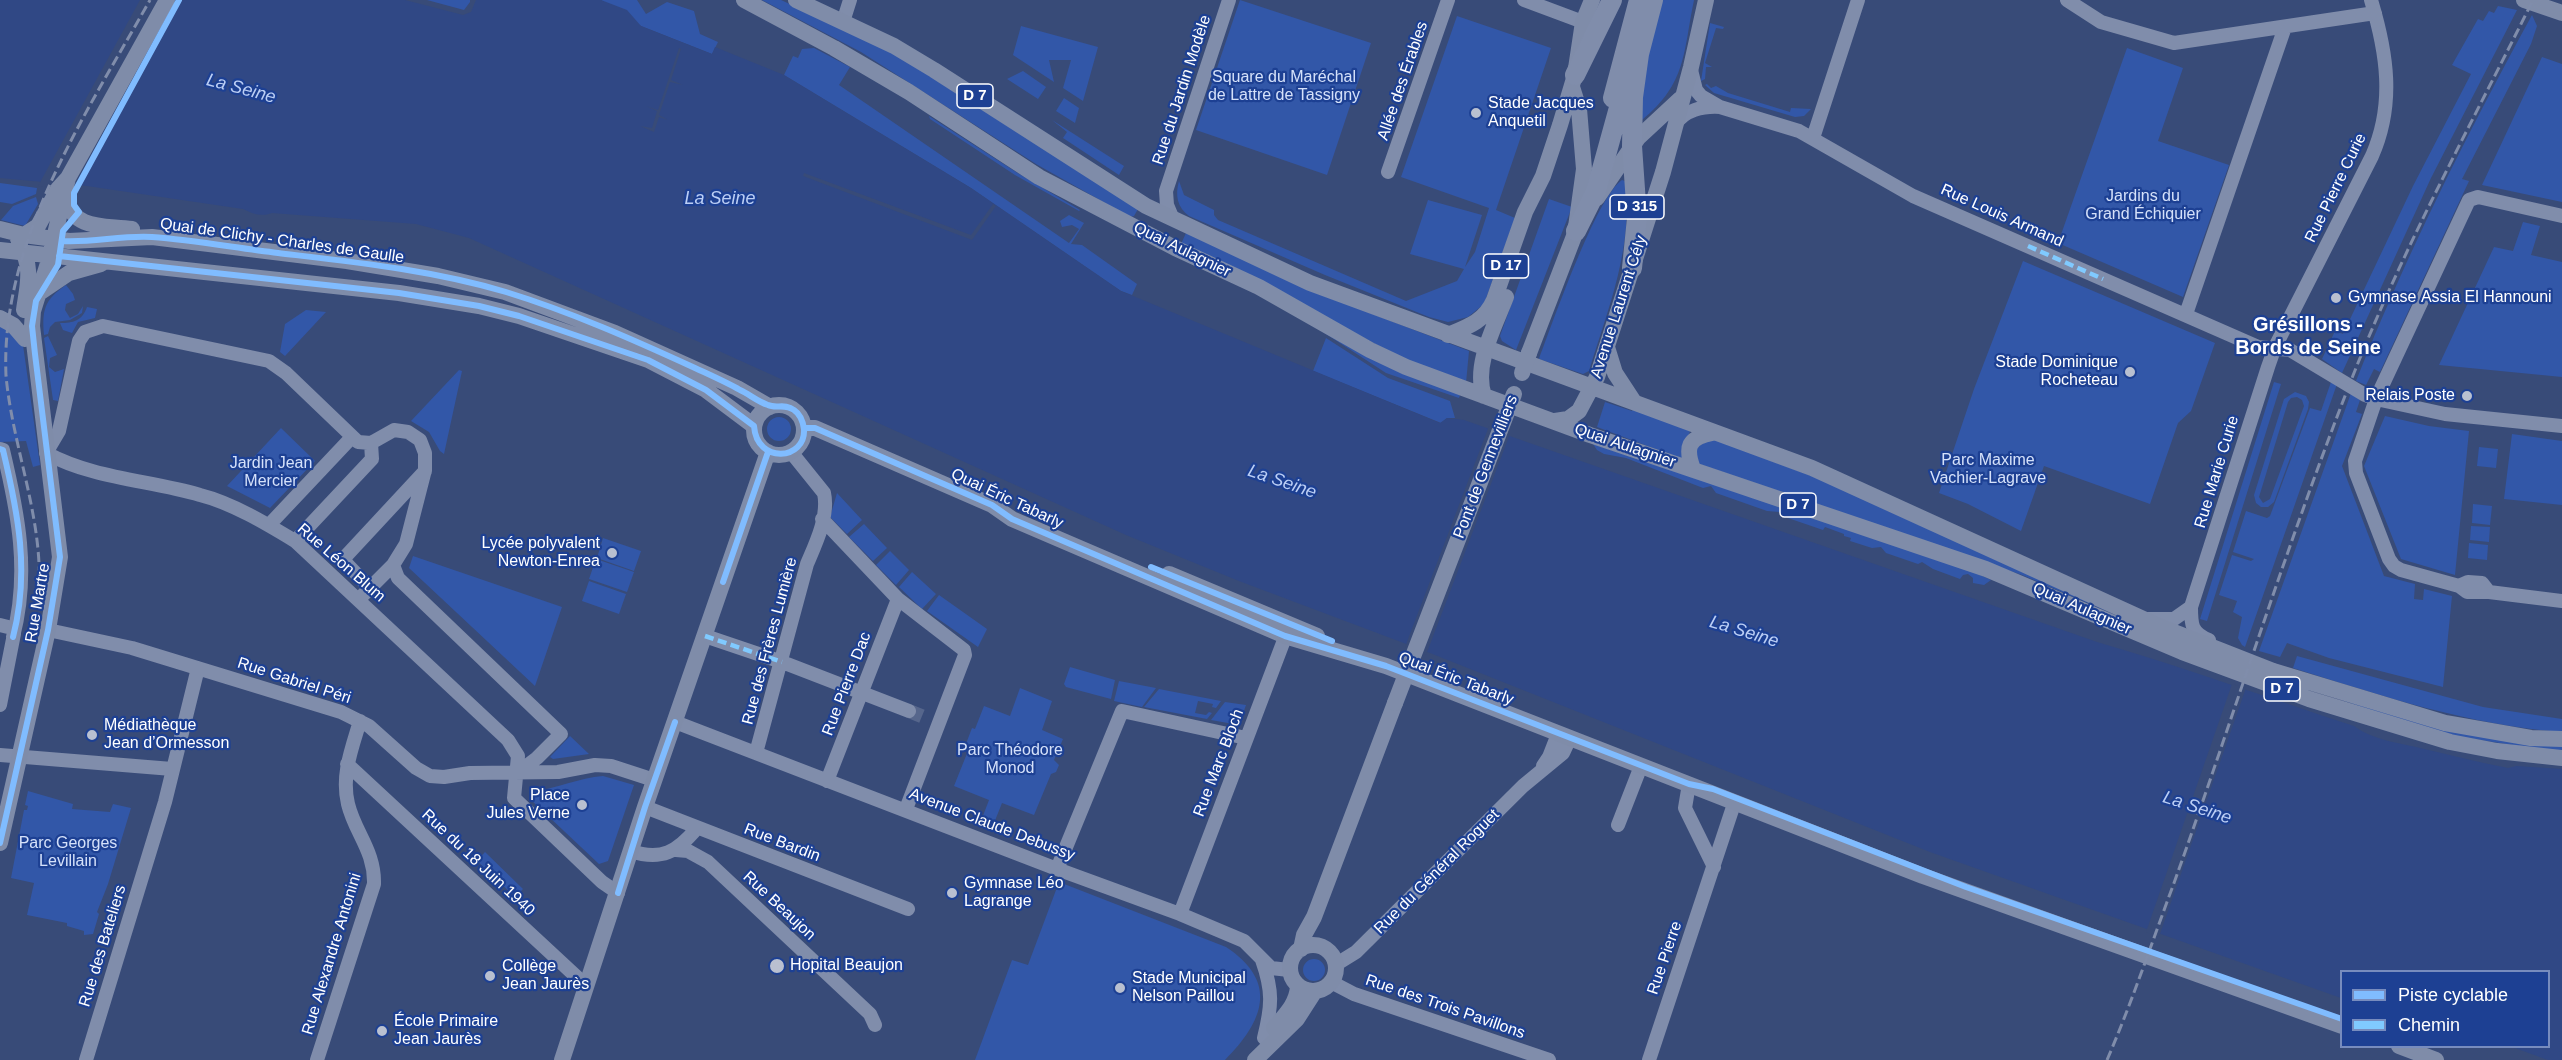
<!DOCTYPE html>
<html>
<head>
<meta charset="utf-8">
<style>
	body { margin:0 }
	#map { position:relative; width:2562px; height:1060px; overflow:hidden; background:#384b78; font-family:Helvetica,sans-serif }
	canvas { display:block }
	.legend { position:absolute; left:2340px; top:970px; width:210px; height:78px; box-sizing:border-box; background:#1d4093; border:2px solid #778cbe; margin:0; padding:8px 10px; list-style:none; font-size:18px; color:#fff }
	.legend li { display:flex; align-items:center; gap:12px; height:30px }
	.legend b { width:30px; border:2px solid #778cbe }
</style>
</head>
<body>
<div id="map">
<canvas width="2562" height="1060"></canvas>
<ul class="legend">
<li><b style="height:8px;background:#80bcff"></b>Piste cyclable</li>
<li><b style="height:8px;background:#80caff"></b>Chemin</li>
</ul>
</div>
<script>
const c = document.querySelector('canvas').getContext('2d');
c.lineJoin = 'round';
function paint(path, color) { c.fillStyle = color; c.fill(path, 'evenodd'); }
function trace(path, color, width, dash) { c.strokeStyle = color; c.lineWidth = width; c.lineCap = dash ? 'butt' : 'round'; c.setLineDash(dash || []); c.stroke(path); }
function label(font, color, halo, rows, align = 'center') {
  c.font = font + ' Helvetica,sans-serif'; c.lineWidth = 4.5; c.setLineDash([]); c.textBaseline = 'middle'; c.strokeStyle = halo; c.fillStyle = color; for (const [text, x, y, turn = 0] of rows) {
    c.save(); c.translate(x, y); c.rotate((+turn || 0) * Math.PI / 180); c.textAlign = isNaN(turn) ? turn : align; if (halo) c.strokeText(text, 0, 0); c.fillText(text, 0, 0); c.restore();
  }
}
paint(new Path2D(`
	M 427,0 L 470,0 L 470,2 L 464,10 Z
	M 601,0 L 637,0 L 646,14 L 667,2 L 694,11 L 700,34 L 718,42 L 712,54 L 641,26 Z
	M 762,0 L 781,0 L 892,52 L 1138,209 L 1134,216 L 1130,217 L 1036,164 L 861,52 Z
	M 1240,0 L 1371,43 L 1327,175 L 1196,130 Z
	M 1657,0 L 1694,0 C 1683,53 1687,83 1642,120 L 1639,96 Z
	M 2498,6 L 2517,10 L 2431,178 L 2342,373 L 2322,359 L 2335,331 L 2343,334 L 2413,186 L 2471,74 L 2452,65 L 2478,19 L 2483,21 L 2489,11 L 2494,13 Z
	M 2532,15 L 2537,26 L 2531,44 L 2462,179 L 2469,181 L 2380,372 L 2374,369 L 2366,385 L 2356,381 C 2406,255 2467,134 2532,15 Z
	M 1457,16 L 1551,48 L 1496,210 L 1515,218 L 1484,304 L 1468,317 L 1448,322 L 1429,317 L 1325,275 L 1189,216 C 1177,207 1175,195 1179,181 L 1184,195 L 1214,210 L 1214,215 L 1218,220 L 1406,301 L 1457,281 L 1464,269 L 1410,254 L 1428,200 L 1482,215 L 1465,267 L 1475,252 L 1489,208 L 1401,177 Z
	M 1710,23 L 1724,27 L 1723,29 L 1716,28 L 1705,63 L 1712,67 L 1706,67 L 1705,79 L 1701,81 Z
	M 1021,26 L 1098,47 L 1083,101 L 1063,88 L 1071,60 L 1049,60 L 1054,82 L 1013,55 Z
	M 814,48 L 850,67 L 839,85 L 1069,243 L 1079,229 L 1072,225 L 1062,227 L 1060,221 L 1069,215 L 1084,223 L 1071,244 L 1082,245 L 1137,284 L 1132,295 L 1121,291 L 971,188 L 784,75 L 793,56 L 798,58 L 802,49 Z
	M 2127,48 L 2183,68 L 2158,141 L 2229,165 L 2183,297 L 2058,243 Z
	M 2542,57 L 2562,64 L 2562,202 L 2482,185 Z
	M 1023,71 L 1046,87 L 1038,99 L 1007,79 Z
	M 1707,84 L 1711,88 L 1716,86 L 1728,93 L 1790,112 L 1791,108 L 1811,109 L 1804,116 L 1795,117 L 1714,93 L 1705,85 Z
	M 1064,98 L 1079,108 L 1075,123 L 1056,111 Z
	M 929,116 L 1016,172 L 1080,210 L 1079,211 L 1015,175 L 930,119 Z
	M 1052,120 L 1124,166 L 1119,175 L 1063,138 L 1067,132 Z
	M 1622,180 L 1625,181 C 1634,246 1608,309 1589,371 L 1583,374 L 1539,359 C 1552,325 1596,197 1622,180 Z
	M 0,183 L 37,188 L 36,194 L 12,204 L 0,202 Z
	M 36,197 L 38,204 L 25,226 L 1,220 L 13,206 Z
	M 1549,199 L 1572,207 L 1516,350 L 1502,341 L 1500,336 Z
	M 2523,222 L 2540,226 L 2531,255 L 2562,262 L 2562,377 L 2439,365 L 2494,247 L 2513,251 Z
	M 1186,233 L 1383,318 L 1469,351 L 1466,383 L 1422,368 L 1181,244 Z
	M 2023,261 L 2215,343 L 2191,411 L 2178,423 L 2150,504 L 2044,466 L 2021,531 L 1968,504 L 1939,493 L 1974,389 Z
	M 66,285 L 73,294 L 75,300 L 66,304 L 65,310 L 70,318 L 78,314 L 83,306 L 82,313 L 70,320 L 55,322 L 50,327 L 48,334 L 44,335 C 42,310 44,300 66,285 Z
	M 87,307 L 97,309 L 95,318 L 78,322 L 72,333 L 63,330 L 60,323 C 73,323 82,321 87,307 Z
	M 306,310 L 326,312 L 285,356 L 280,352 L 285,324 Z
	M 1300,317 L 1460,395 L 1459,398 L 1386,373 Z
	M 0,321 L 23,345 L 40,465 L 33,467 L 26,441 L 0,442 Z
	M 48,336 L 57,355 L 50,358 L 49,367 L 55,372 L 64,369 L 58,401 L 53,400 L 45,345 L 44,338 Z
	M 1326,338 L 1388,378 L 1450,401 L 1455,418 L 1447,418 L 1441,423 L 1313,371 Z
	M 459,370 L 462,371 L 444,454 L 440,451 L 429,432 L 411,421 Z
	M 2274,382 L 2281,384 L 2207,621 L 2200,619 Z
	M 2331,382 L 2337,384 L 2245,647 L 2242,645 L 2238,638 L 2242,617 L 2233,612 L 2237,601 L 2219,595 L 2232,555 L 2251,561 L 2254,559 L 2233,552 L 2246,511 L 2267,518 L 2270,516 L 2310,408 L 2321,411 Z
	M 2295,392 L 2306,396 L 2309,402 L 2308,409 L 2274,502 L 2268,507 L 2261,507 L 2256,503 L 2254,495 L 2284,399 ZM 2297,397 L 2302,400 L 2304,406 L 2270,499 L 2263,503 L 2259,497 L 2288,402 L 2291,398 Z
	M 2351,393 L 2360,400 L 2356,412 L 2362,414 L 2342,466 L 2384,576 L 2415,584 L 2414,599 L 2423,600 L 2424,589 L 2452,596 L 2443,687 L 2329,658 L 2287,643 L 2280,657 L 2259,651 Z
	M 1605,402 L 1632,411 L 1634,407 L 1690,431 L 1682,459 L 1597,427 Z
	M 2385,416 L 2429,426 L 2469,431 L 2455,575 L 2401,559 L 2364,466 Z
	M767 429a12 12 0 1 1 24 0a12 12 0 1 1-24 0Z
	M 281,428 L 315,461 L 270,508 L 227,486 Z
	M 2512,434 L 2562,441 L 2562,505 L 2504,499 Z
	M 1711,438 L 1828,482 L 2163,633 L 2459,732 L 2562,746 L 2562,750 L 2545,750 L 2435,733 L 2184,644 L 2022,575 L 1699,464 L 1695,449 Z
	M 1593,444 L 1968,569 L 1991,580 L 1984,585 L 1973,583 L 1973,578 L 1968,574 L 1963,575 L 1960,579 L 1933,569 L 1922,562 L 1918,564 L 1886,553 L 1881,547 L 1872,548 L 1850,541 L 1851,538 L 1844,536 L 1844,534 L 1825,527 L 1823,530 L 1788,518 L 1780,512 L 1767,511 L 1716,493 L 1711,486 L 1703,488 L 1626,458 L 1604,454 L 1597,450 Z
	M 2479,447 L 2498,449 L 2496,468 L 2477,466 Z
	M 837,493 L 862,520 L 847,534 L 830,517 Z
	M 2473,504 L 2492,506 L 2490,525 L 2472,523 Z
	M 864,524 L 887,548 L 873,561 L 849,537 Z
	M 2471,526 L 2490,527 L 2489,542 L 2470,540 Z
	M 603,538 L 641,551 L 634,571 L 597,558 Z
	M 2469,543 L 2488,545 L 2487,560 L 2468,558 Z
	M 890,551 L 909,570 L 896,585 L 876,565 Z
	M 413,556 L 562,607 L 535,686 L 409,568 Z
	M 596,559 L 634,572 L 627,592 L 589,579 Z
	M 912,572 L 936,594 L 922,609 L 899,587 Z
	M 589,581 L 626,594 L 619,614 L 582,601 Z
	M 939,595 L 987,629 L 978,647 L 927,611 Z
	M 2297,656 L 2483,707 L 2562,719 L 2562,732 C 2469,725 2382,696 2293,668 Z
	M 1070,667 L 1115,680 L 1111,699 L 1066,687 L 1064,684 Z
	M 1119,681 L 1156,688 L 1142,707 L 1114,701 Z
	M 1020,688 L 1052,701 L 1042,730 L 1063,739 L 1054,760 L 1059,765 L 1056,772 L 1051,774 L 1034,815 L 1002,803 L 992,828 L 982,824 L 981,821 L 989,800 L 954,786 L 968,751 L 964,749 L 972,728 L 975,729 L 984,706 L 1010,716 Z
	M 1159,689 L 1221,701 L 1216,708 L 1212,707 L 1213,704 L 1198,701 L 1195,713 L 1206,715 L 1209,712 L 1212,713 L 1207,719 L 1144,707 Z
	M 1225,702 L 1246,705 L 1239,725 L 1211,720 Z
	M 570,736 L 589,754 L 553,759 L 550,757 Z
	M 603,776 L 634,785 L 608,861 L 599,864 L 530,799 L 533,792 C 557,788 579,778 603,776 Z
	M 28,791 L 73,804 L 72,809 L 110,812 L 113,804 L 131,808 L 108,884 L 97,912 L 99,914 L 93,934 L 84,935 L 84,931 L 67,926 L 67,923 L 27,915 L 34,883 L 11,878 L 24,810 L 27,810 L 28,806 L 25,805 Z
	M 485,852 L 523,889 L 515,897 L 477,861 Z
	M 1059,882 L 1226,947 C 1279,982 1264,1021 1225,1060 L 975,1060 L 1012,960 L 1028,965 Z
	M1303 970a11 11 0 1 1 22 0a11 11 0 1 1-22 0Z`), '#3257a8');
paint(new Path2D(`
	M 0,0 L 405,0 L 463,15 L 471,12 L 476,0 L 601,0 L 627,10 L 641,26 L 712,54 L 715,47 L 784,75 L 971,188 L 1121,291 L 1440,423 L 1447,418 L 1464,420 L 2097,642 C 2184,667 2268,698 2354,726 C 2371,739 2397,743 2416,747 C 2447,754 2477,762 2508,768 L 2516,766 L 2562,769 L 2562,1060 L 2548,1060 L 2512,1047 L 2548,1046 L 2548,972 L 2342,972 L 2341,998 L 1930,852 L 1425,651 L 1239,581 L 1126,535 L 469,238 L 416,224 L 272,213 C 261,217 253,214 243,209 L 87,186 L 0,178 Z`), '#304885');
paint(new Path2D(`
	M 140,0 L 181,0 L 79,188 L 38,186 Z
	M 679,48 L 681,49 L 671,80 L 683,85 L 670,82 L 659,115 L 668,120 L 659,117 L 654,132 L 640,126 L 652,128 L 657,111 L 646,106 L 658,110 Z
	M 804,173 L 971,235 L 993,204 L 996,206 L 972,240 L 803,176 Z
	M 1489,426 L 1510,434 L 1426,655 L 1405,647 Z
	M 2232,684 L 2246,688 L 2159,937 L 2146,932 Z`), '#384b78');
trace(new Path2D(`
	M 909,711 L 926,718`), '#56668c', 14, [14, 7]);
trace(new Path2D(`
	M 1524,0 L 1583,22
	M 2067,0 L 2101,22 L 2174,43 L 2375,13
	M 843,22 L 850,0
	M 1691,70 L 1696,90 L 1701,96 L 1720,107 L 1799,131 L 1913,196 L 2258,347 L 2290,350 L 2365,395 L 2376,399 L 2445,414 L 2562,426
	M 1675,125 C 1684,110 1703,106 1720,107
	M 1813,138 L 1858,0
	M 1388,172 L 1448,0
	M 2562,216 L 2478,197 L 2469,200 L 2376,399 L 2355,461 L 2356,473 L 2389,559 L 2394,566 L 2401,570 L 2459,586 L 2467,592 L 2489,592 L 2562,601
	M 1172,217 L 1167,205 L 1166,191 L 1229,0
	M 2186,314 L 2285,27
	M 0,449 L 3,450 C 18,513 30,572 13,637
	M 822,519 L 898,599 L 964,650 L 965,655 L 906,809
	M 269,525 L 352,437
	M 295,541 L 372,459 L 371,443
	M 393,565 L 398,578 L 561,734 L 537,758 L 516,774
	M 2459,586 L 2468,582 L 2482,583 L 2489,592
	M 369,587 L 345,562 L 346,556 L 425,471
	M 359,599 L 393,565 L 406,544 L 425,470 L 425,453 L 420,440 L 408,432 L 394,430 L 371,443 L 358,442 L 286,373 L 269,361 L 103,326 L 85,332 L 79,341 L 59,431 L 46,453 C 94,479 149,480 200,495 C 232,503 267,524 295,541 L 508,740 L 518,756 L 514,798 L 602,882 L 618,893
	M 2147,619 L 2174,619 L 2191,607
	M 0,625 L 12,628 L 14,634 L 0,705
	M 48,630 L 132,648 L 341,712 L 369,726 L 416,768 L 430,776 L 444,777 L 470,773 L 558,772 L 595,765 L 611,766 L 654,780
	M 705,636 L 782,662 L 909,711
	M 2209,640 C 2191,633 2191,624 2191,607 L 2268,367 L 2275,347 L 2372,156 C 2395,104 2387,53 2371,0
	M 675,722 L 1057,869 L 1180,914 L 1244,941 L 1271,968 L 1289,970
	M 756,753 L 807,564 C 816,543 829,516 824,493 L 791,452
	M 0,755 L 172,769
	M 347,764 L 580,980 L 587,983
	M 1543,766 L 1549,757 L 1558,734
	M 827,781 L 898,599
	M 1689,784 L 1685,808 L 1714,867
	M 645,807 L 908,909
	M 1618,825 L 1641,766
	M 676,850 L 688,851 L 708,862 L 870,1014 L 875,1025
	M 630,851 C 662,861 677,852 697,828
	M 1057,869 L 1122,711 L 1246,738
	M 1180,914 L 1289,627
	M 1262,960 C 1273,991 1272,1006 1264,1038
	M 1335,965 L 1356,952 L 1523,786 L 1563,753 L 1570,738
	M 1331,982 L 1354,994 L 1549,1060
	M 86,1060 L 165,802 L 198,668
	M 317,1060 L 374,884 C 375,851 355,833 348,804 C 341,775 352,748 360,721
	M 1649,1060 L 1734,804`), '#808dab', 14);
trace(new Path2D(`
	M 744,0 L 834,48 L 909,92 L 1039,177 L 1175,248 L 1259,287 L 1370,350 L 1406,367 L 1590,435 L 1986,569 L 2182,652 L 2309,699 L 2450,742 L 2497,751 L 2562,758
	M 796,0 L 894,46 L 934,70 L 1146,206 L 1310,283 L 1812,468 L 2161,627 L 2273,671 L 2445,723 L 2531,738 L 2562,739
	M 2524,0 L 2562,13
	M 1572,87 L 1579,109 L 1584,169 L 1576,227
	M 65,198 C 75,231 103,225 132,229
	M 1597,198 L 1638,138 L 1680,99
	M 0,229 L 24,235 L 69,241 L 152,237 L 347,261 L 438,276 L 505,292 L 615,333 L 737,388 L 770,407
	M 18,239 L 38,226 L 58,189 L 68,178 L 167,0
	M 19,246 C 34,265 27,288 24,310
	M 0,250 L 399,293 L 479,306 L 519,316 L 648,360 L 706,390 L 754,426
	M 38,294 L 69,273 L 101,264
	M 0,318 L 13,325 L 25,339
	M 1448,335 C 1468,327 1485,321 1494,300 L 1525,212 L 1543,176 L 1560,125 L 1575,75 L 1583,22 L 1592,0
	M 1607,347 L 1615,373 L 1634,402
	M 1529,353 L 1576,231 L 1583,220
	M 1484,396 C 1473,365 1495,326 1506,297
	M754 430a25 25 0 1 1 50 0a25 25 0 1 1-50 0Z
	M 1555,421 L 1568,419 L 1579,411 L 1597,377 L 1663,172 L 1691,67 L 1706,0
	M 804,428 L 815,428 L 992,505 L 1012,519 L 1285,636 L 1386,666 L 1923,876 L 2342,1026
	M 1693,469 C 1685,447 1688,438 1712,433
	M 1169,574 L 1317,636
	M 0,843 L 48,630 L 60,557 L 32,326 L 33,311 L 49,260 L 68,178
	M1290 968a23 23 0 1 1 46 0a23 23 0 1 1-46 0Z
	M 1301,949 L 1304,935 L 1314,917 L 1395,703
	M 1274,1028 C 1285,1015 1297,1004 1298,986
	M 2399,1046 L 2436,1060
	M 562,1060 L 645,807 L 768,452
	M 1255,1060 L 1297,1019 L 1315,991`), '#7f8ca9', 16);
trace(new Path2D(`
	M 1575,75 L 1612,0
	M 1613,98 L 1639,0
	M 1576,231 L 1596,191 L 1625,86
	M 1632,268 L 1637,218 L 1632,146 L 1633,97 L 1639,54 L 1653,0`), '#808dab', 20);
trace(new Path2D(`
	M 39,591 C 43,517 13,449 6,376 C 0,241 87,112 150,0
	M 2107,1060 C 2132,1002 2152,942 2174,883 C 2235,713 2288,540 2354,373 C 2405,244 2472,123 2533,0`), '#808dab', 3, [10, 4.5]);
trace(new Path2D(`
	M 1522,373 L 1529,353
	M 1395,703 L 1514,394`), '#7f8ca9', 16);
trace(new Path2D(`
	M 2028,246 L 2103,279
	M 705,636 L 782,662`), '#80caff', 4.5, [9, 4.5]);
trace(new Path2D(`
	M 59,256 L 399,293 L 479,306 L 519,316 L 648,360 L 706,390 L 754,426 C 757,465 806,460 804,429 C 803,422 800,414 794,410 C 785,403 776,409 768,405 C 758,402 749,394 740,390 C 726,382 710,375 695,368 C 634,340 571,312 506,292 C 432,270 354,262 278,253 C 236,248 194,240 152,237 C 122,235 92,243 62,241
	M 804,428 L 815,428 L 992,505 L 1012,519 L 1285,636 L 1386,666 L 1689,784 L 1713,789 L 1966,887 L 2342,1019
	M 0,449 L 3,450 C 18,513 30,572 13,637
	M 1151,567 L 1332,641
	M 723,582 L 768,452
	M 0,843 L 48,630 L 60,557 L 35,354 L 32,326 L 36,301 L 58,265 L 63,231 L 79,212 L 74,205 L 74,193 L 179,0
	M 618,893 L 645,807 L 675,722`), '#80bcff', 6);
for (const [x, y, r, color] of [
	[1476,113,6,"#b9c0d0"],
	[2336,298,6,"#b9c0d0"],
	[2130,372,6,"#b9c0d0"],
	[2467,396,6,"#b9c0d0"],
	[612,553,6,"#b9c0d0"],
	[92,735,6,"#b9c0d0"],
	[582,805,6,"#b9c0d0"],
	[952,893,6,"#b9c0d0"],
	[777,966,8,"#b9c0d0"],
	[490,976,6,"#b9c0d0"],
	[1120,988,6,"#b9c0d0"],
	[382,1031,6,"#b9c0d0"]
]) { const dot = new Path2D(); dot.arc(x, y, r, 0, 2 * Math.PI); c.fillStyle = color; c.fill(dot); trace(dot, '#1d4093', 2); }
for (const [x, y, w] of [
	[975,96,36],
	[1637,207,54],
	[1506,266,45],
	[1798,505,36],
	[2282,689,36]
]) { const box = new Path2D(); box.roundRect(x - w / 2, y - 12, w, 24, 4.5); c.fillStyle = '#1d4093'; c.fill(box); trace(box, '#fff', 1.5); }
label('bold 15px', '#fff', null, [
	["D 7",975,96],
	["D 315",1637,207],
	["D 17",1506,266],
	["D 7",1798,505],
	["D 7",2282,689]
]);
label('16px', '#d5e1fa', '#1d4093', [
	["Square du Maréchal",1284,78],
	["de Lattre de Tassigny",1284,96],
	["Jardins du",2143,197],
	["Grand Échiquier",2143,215],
	["Parc Maxime",1988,461],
	["Vachier-Lagrave",1988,479],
	["Jardin Jean",271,464],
	["Mercier",271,482],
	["Parc Théodore",1010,751],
	["Monod",1010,769],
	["Parc Georges",68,844],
	["Levillain",68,862]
]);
label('16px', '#fff', '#1d4093', [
	["Allée des Érables",1403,81,-71],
	["Rue du Jardin Modèle",1182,90,-72],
	["Rue Pierre Curie",2336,188,-64],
	["Rue Louis Armand",2002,216,24],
	["Quai de Clichy - Charles de Gaulle",282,241,8],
	["Quai Aulagnier",1182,250,26],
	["Avenue Laurent Cély",1619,307,-72],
	["Quai Aulagnier",1625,446,19],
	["Pont de Gennevilliers",1486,467,-69],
	["Rue Marie Curie",2217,472,-73],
	["Quai Éric Tabarly",1007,499,25],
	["Rue Léon Blum",341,563,41],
	["Rue Martre",38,603,-80],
	["Quai Aulagnier",2082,609,24],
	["Rue des Frères Lumière",770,641,-75],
	["Quai Éric Tabarly",1456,679,21],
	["Rue Gabriel Péri",294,681,18],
	["Rue Pierre Dac",847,684,-69],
	["Rue Marc Bloch",1219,763,-69],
	["Avenue Claude Debussy",992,825,21],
	["Rue Bardin",782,843,21],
	["Rue du 18 Juin 1940",478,863,43],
	["Rue du Général Roguet",1437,872,-45],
	["Rue Beaujon",779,906,43],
	["Rue des Bateliers",103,946,-73],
	["Rue Alexandre Antonini",332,954,-73],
	["Rue Pierre",1665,958,-71],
	["Rue des Trois Pavillons",1445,1007,19]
]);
label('16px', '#fff', '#1d4093', [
	["Stade Jacques",1488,104],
	["Anquetil",1488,122],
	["Gymnase Assia El Hannouni",2348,298],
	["Stade Dominique",2118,363,"right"],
	["Rocheteau",2118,381,"right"],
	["Relais Poste",2455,396,"right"],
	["Lycée polyvalent",600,544,"right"],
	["Newton-Enrea",600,562,"right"],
	["Médiathèque",104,726],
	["Jean d’Ormesson",104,744],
	["Place",570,796,"right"],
	["Jules Verne",570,814,"right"],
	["Gymnase Léo",964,884],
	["Lagrange",964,902],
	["Hopital Beaujon",790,966],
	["Collège",502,967],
	["Jean Jaurès",502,985],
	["Stade Municipal",1132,979],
	["Nelson Paillou",1132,997],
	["École Primaire",394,1022],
	["Jean Jaurès",394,1040]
], 'left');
label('italic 18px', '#bbcef5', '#1d4093', [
	["La Seine",241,89,15],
	["La Seine",720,199],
	["La Seine",1282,482,19],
	["La Seine",1744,632,17],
	["La Seine",2197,808,18]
]);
label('bold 20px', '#fff', '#1d4093', [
	["Grésillons -",2308,325],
	["Bords de Seine",2308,348]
]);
</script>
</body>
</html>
